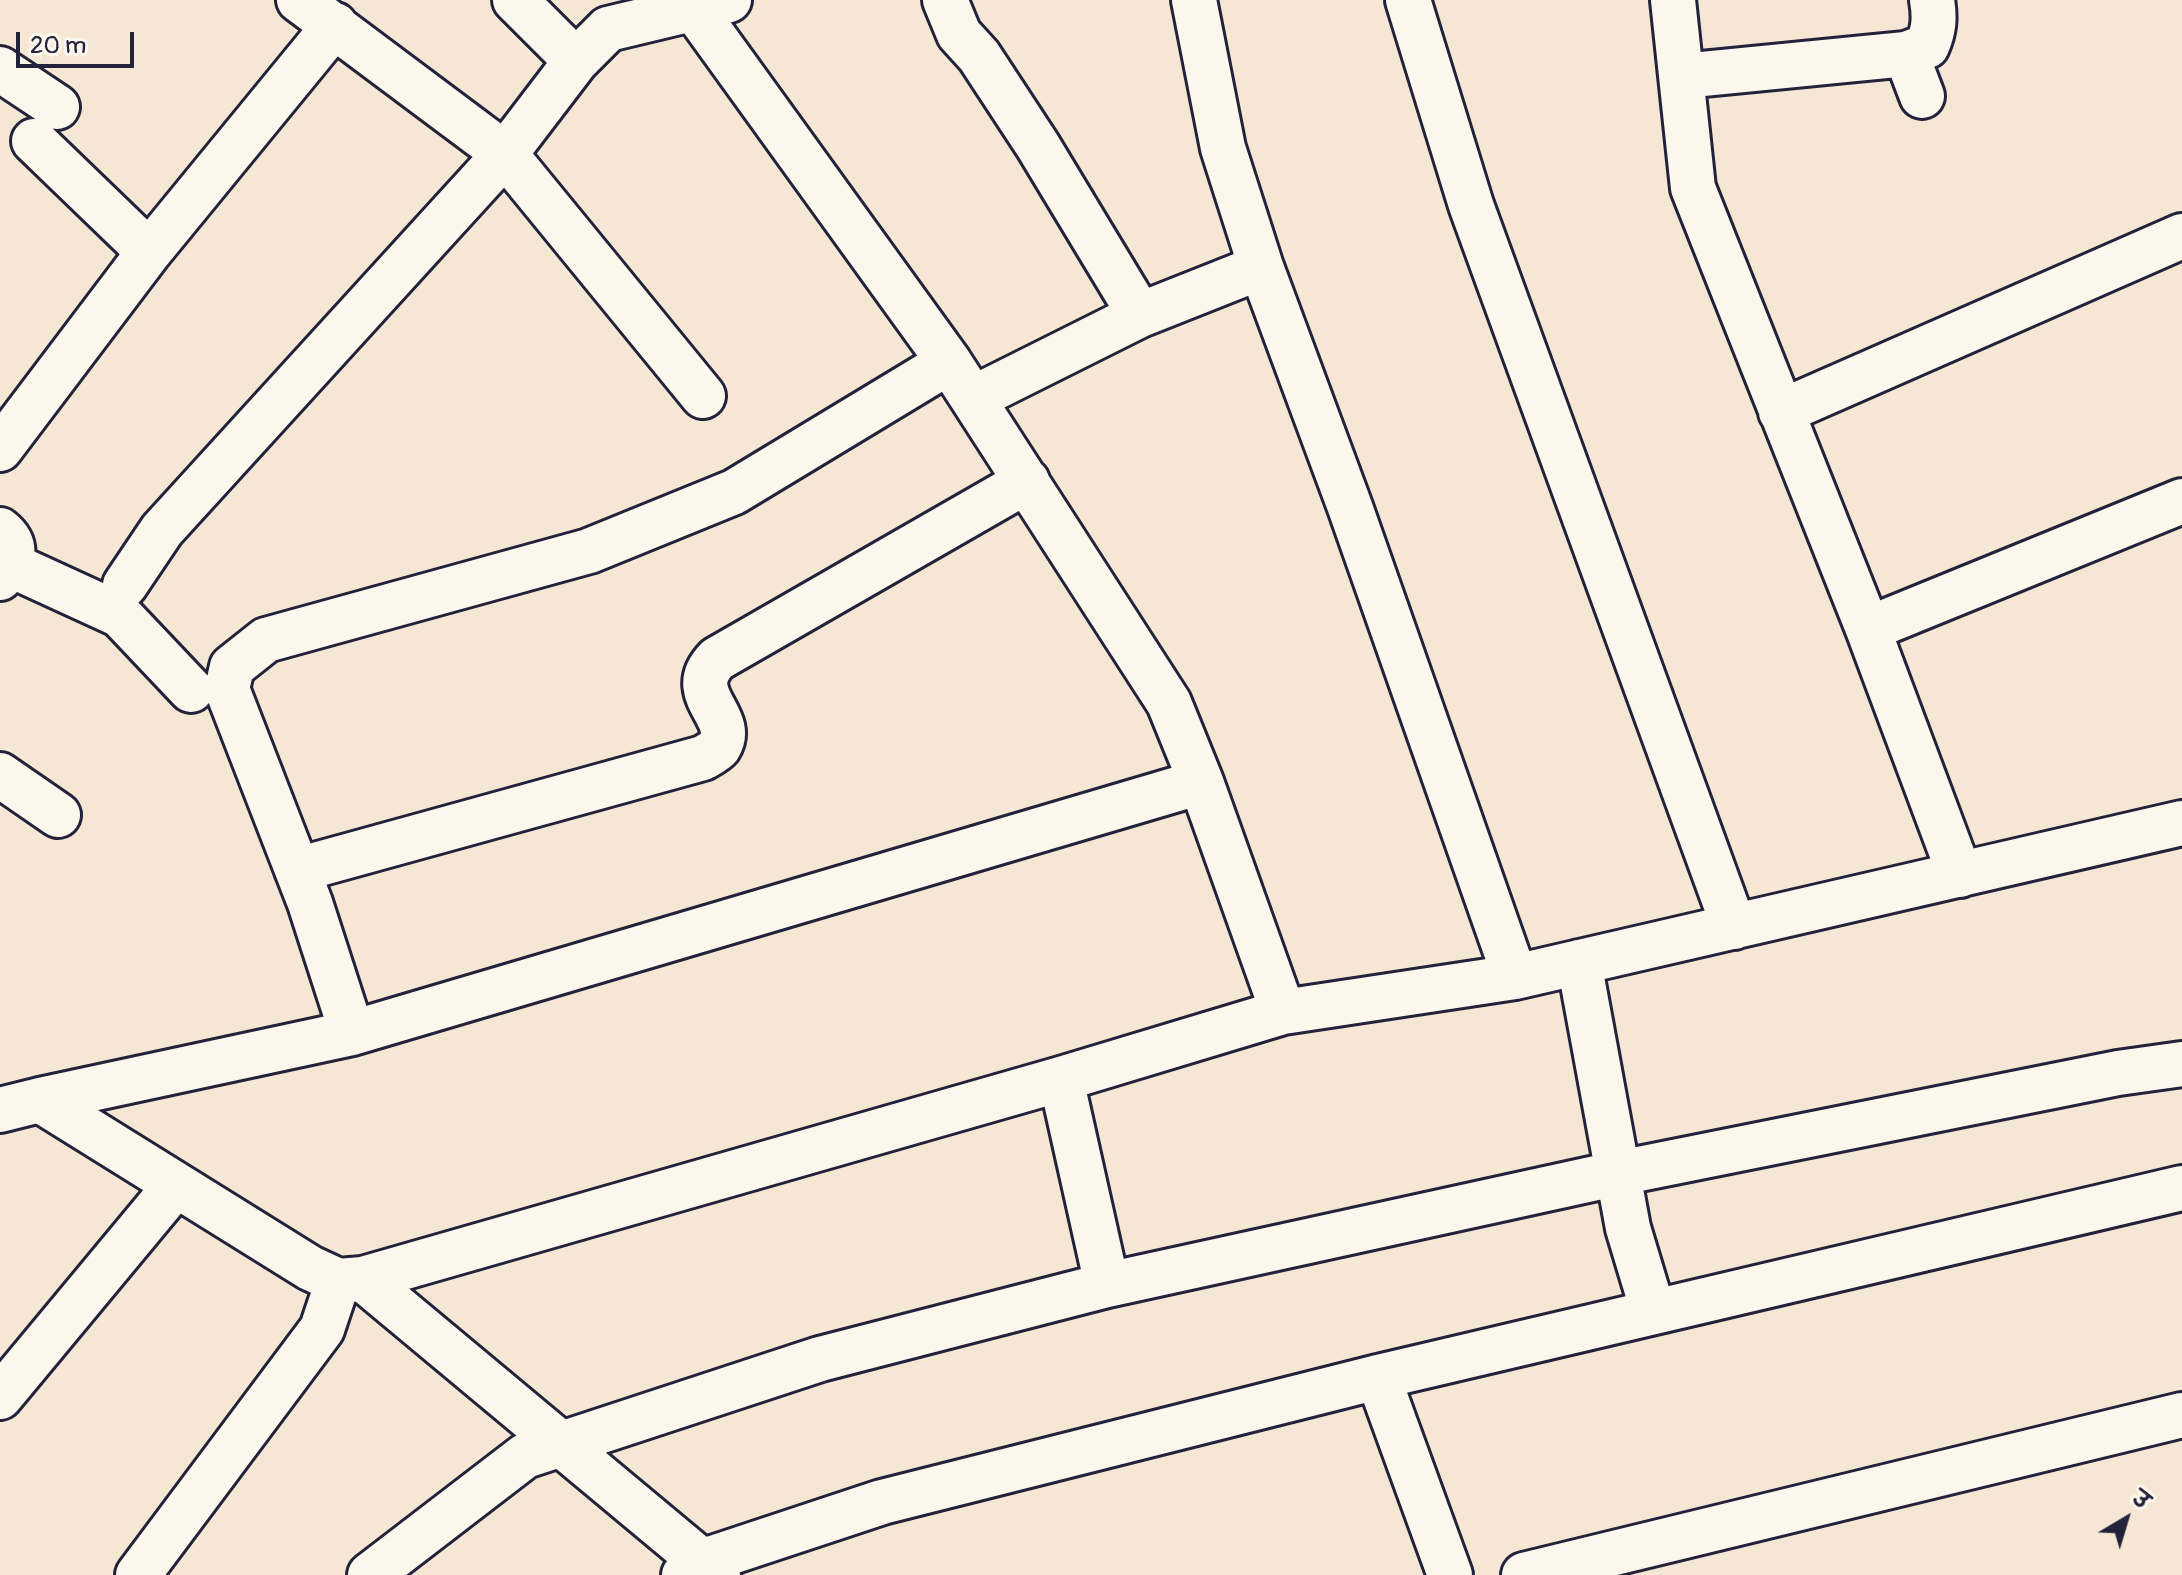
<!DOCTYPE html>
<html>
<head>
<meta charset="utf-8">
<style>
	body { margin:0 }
	#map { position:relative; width:2182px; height:1575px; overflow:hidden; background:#f6e7d4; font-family:Pangolin,"Playpen Sans Deva",sans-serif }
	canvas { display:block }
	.north { position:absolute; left:2086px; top:1479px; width:80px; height:80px; -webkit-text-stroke:6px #fbf7ec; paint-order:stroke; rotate:38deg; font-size:22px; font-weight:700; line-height:32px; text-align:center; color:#22223b }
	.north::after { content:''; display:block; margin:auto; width:28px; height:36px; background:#22223b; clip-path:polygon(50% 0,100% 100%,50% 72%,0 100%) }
	.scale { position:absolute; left:16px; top:32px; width:118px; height:36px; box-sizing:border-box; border:4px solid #22223b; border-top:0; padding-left:10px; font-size:24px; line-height:28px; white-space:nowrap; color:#22223b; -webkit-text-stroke:6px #fbf7ec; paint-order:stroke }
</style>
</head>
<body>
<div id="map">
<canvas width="2182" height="1575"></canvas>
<div class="north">उ</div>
<div class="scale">20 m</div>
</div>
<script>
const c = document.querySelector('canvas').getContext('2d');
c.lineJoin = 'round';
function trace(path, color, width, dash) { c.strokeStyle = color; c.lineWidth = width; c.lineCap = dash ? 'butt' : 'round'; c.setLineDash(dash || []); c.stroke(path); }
const minor = new Path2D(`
	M 299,0 L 505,154 L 703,396
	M 515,0 L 576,61
	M 945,0 L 959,34 L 979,56 L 1038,146 L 1140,315
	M 1194,0 L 1223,148 L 1261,267 L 1350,507 L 1515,977
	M 1408,0 L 1471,205 L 1734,927
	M 1673,0 L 1693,188 L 1868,629 L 1960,875
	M 694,9 L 949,362 L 1169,703 L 1201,782 L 1283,1012
	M 1906,54 L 1922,96
	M 0,69 L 57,107
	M 1682,76 L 1906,54 L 1927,46 C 1934,30 1935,18 1932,0
	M 34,141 L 149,252
	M 974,398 L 1140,315 L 1261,267
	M 1781,412 L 2182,236
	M 0,449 L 149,252 L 335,25
	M 0,530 C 19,545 14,562 0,578
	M 11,565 L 120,615 L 191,690
	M 125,585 L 162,530 L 505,154 L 576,61 L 608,29 L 729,0
	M 1868,629 L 2182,501
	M 0,775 L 58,815
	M 297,870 L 703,758 C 708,755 716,751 719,747 C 738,716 682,695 717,659 L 1027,481
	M 1579,962 L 1628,1228 L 1653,1311
	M 352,1033 L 310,903 L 227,689 L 232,667 L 266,640 L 589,551 L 734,492 L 949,362
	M 1061,1079 L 1107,1285
	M 40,1100 L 352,1033 L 1201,782
	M 0,1110 L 40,1100 L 310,1268 L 338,1281 L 363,1279 L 1061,1079 L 1283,1012 L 1515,977 L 2182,823
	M 363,1279 L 718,1575
	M 1378,1377 L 1450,1575
	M 0,1397 L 176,1185
	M 138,1575 L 322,1329 L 338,1281
	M 370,1575 L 525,1456 L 820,1359 L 1107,1285 L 1619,1173 L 2118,1073 L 2182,1064
	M 684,1575 L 701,1562 L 882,1502 L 1378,1377 L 2182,1188
	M 1524,1575 L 2182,1415`);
trace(minor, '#22223b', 50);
trace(minor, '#fbf7ec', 44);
</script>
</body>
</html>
